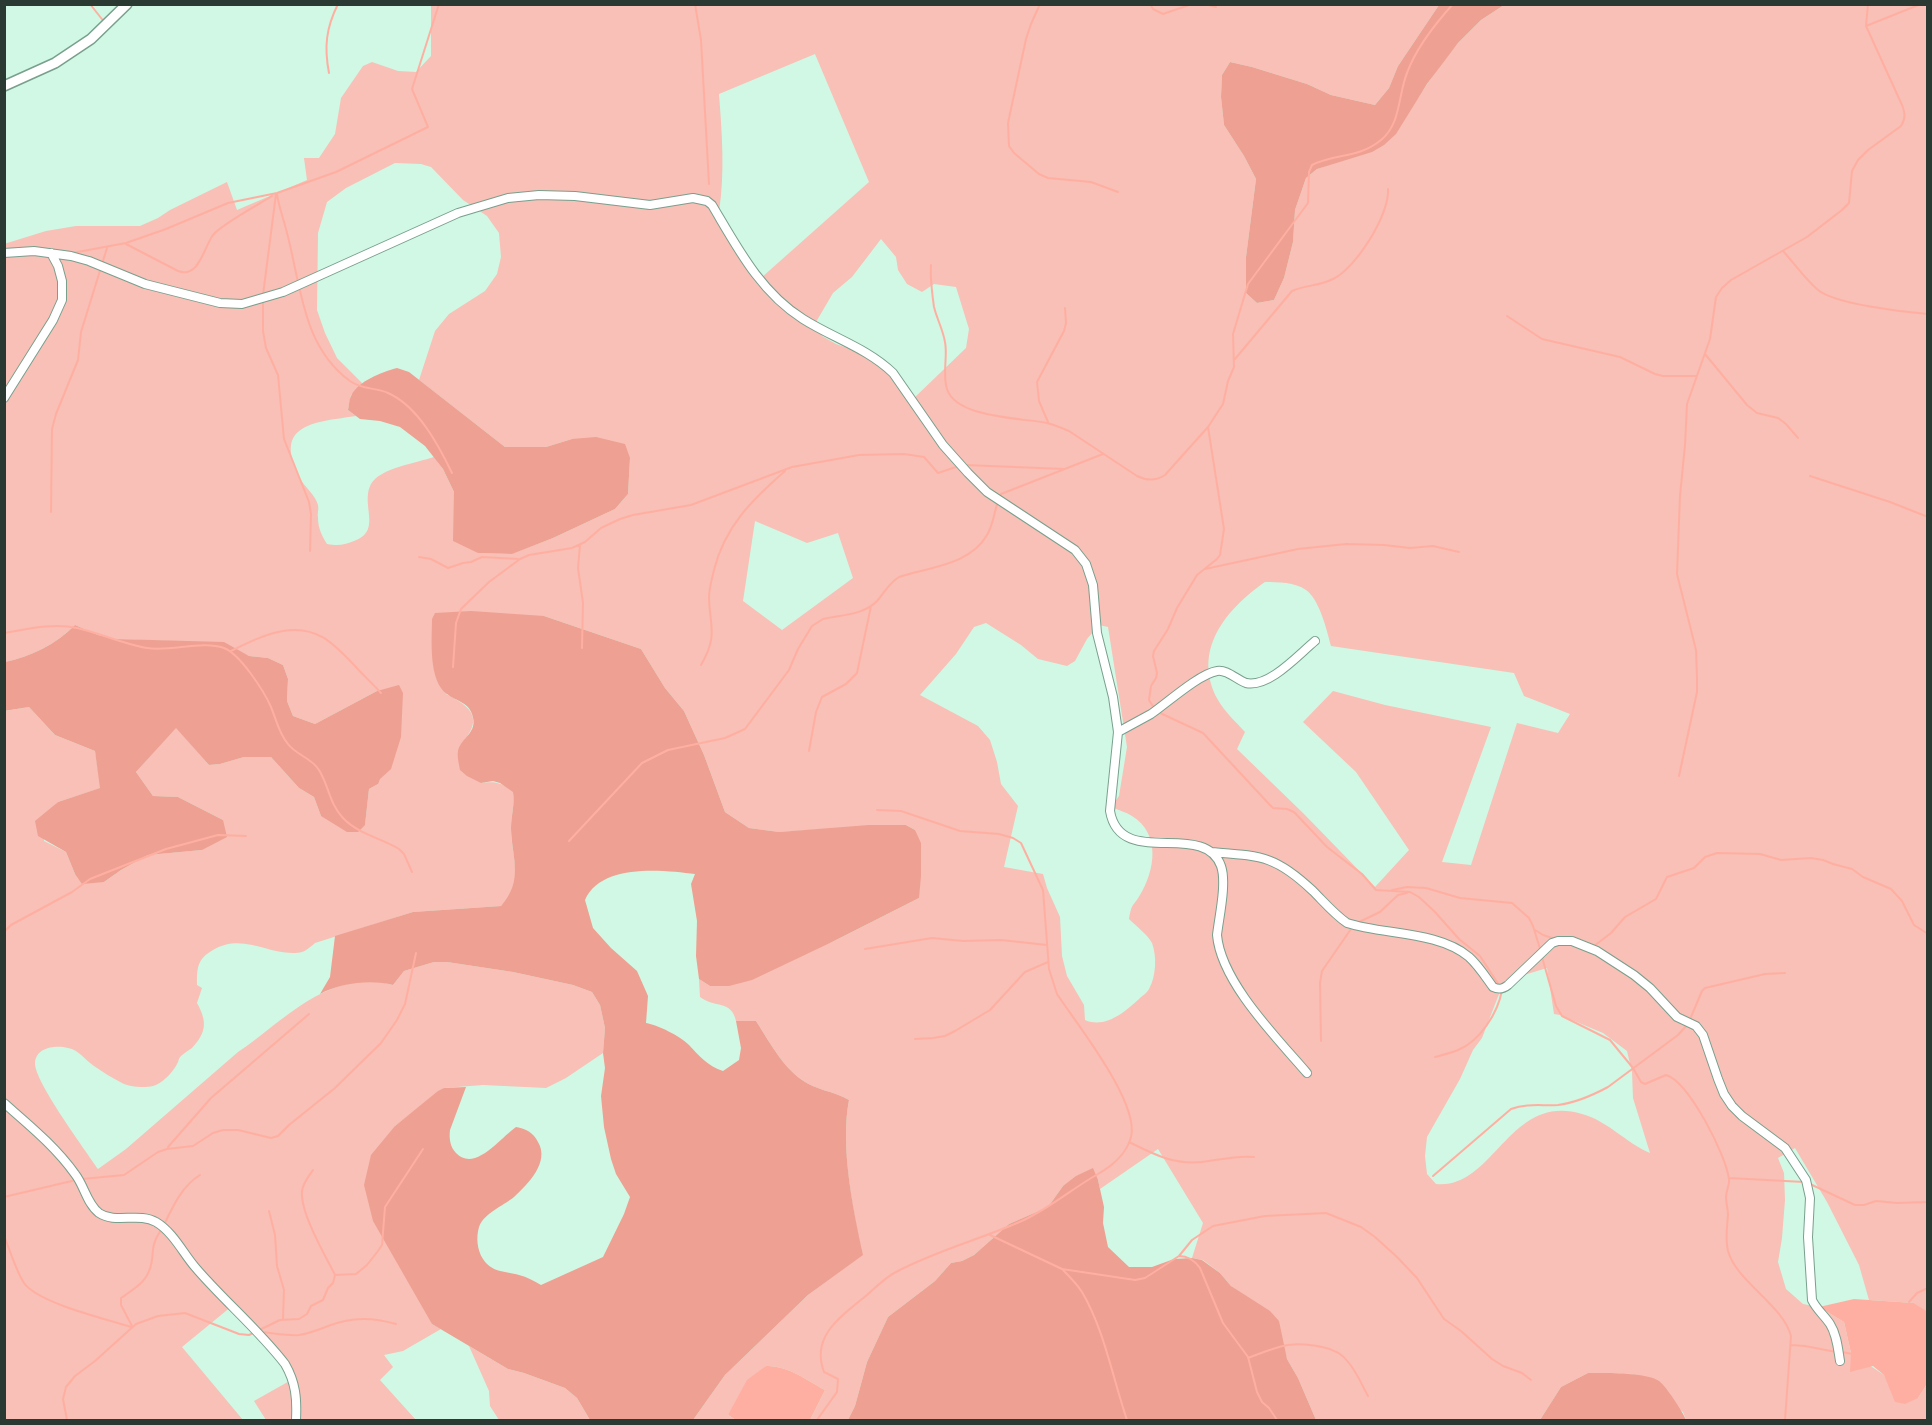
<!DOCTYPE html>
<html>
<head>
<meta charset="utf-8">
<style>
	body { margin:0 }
	#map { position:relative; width:1932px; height:1425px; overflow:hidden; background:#d0f8e4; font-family:Roboto,sans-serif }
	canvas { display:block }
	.frame { position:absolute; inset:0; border:6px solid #2a3a32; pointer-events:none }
</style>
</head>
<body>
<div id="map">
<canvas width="1932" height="1425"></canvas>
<div class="frame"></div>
</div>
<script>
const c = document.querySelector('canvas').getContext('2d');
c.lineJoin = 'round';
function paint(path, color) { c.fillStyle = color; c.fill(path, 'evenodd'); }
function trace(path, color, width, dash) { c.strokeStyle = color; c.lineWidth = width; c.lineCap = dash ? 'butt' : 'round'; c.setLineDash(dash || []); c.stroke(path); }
paint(new Path2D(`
	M 431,5 L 1439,5 L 1398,66 L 1389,88 L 1375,105 L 1331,95 L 1307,84 L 1252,67 L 1230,62 L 1222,75 L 1221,97 L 1224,125 L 1244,156 L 1256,179 L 1246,257 L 1246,293 L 1257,303 L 1274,300 L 1284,278 L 1293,242 L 1295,210 L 1306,178 L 1317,169 L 1333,163 L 1415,102 L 1441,64 L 1458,43 L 1481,20 L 1504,5 L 1927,5 L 1927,1312 L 1914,1303 L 1869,1300 L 1859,1265 L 1827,1202 L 1795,1148 L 1778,1158 L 1784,1173 L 1785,1200 L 1782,1238 L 1778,1262 L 1786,1289 L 1803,1304 L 1819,1307 L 1844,1322 L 1851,1353 L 1884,1375 L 1889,1384 L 1918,1398 L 1927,1384 L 1927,1420 L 1686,1420 L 1683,1412 L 1632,1374 L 1588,1373 L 1561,1387 L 1540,1420 L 1316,1420 L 1298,1378 L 1287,1359 L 1282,1344 L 1246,1297 L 1231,1286 L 1220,1273 L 1203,1260 L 1192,1258 L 1203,1223 L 1158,1149 L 1100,1189 L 1098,1180 L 1063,1186 L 1048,1207 L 1009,1224 L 974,1255 L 962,1261 L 951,1263 L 935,1281 L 888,1317 L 867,1362 L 855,1406 L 848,1420 L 810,1420 L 825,1390 C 807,1380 787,1365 766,1366 L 728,1415 L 736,1420 L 693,1420 L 725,1375 L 808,1295 L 862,1255 C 853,1208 840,1146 849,1100 C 834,1091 815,1090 802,1080 C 782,1066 769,1041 756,1021 L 736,1021 C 732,1000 714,1008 700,997 L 699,979 L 710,986 L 832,942 L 919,898 L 915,830 L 906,825 L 894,825 L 779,832 L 749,828 L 725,812 L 704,755 L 684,711 L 665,688 L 641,649 L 544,616 L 446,694 C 476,709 482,720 460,746 L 481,783 C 496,781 501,783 513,791 C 515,805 511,816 511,829 C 511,850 521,876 511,895 C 509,899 504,903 501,906 L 413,912 L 315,943 C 308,949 304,953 295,953 C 266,954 242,933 213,950 C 197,959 197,968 197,985 L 202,988 L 197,1003 C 207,1021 207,1032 192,1048 C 188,1051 184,1053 181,1056 C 177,1061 180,1059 177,1064 C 173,1072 162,1084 153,1086 C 144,1088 130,1087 122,1083 C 112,1078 103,1072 94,1066 C 85,1060 79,1050 68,1048 C 56,1045 36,1047 35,1063 C 34,1081 86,1151 98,1169 L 126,1149 L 238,1052 C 284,1021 330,967 393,985 L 404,971 L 434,962 L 447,962 L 513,972 L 573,985 L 592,992 L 600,1005 L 605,1028 L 603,1053 L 566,1078 L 546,1088 L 483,1085 L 444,1088 L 395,1126 L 432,1324 L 441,1329 L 403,1351 L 384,1355 L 393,1367 L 380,1380 L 416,1420 L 266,1420 L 254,1401 L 293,1379 L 232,1306 L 182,1347 L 243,1420 L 5,1420 L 5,711 L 29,707 L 55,735 L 95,751 L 101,788 L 58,802 L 45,814 L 44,841 L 66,852 L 75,874 L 104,882 L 121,870 L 148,855 L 202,850 L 223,820 L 178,797 L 153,796 L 136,772 L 176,727 L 209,765 L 220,764 L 244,757 L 271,757 L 299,788 L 314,797 L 321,816 L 365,825 L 369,789 L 378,784 L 377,691 L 315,724 L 293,716 L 287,701 L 288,679 L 283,665 L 268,658 L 249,656 L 237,651 L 196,642 L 116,639 L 98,635 L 75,625 C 57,644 30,657 5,662 L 4,244 L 46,231 L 76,226 L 140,226 L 158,218 L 170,210 L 227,182 L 237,210 L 307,180 L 304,158 L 319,158 L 335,134 L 341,98 L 363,66 L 372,62 L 398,71 L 416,72 L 431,56 ZM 815,54 L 869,182 L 761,278 L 719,212 C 725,173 722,133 719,94 ZM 395,163 L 421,164 L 431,167 L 463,200 L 487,216 L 499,233 L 501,257 L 497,274 L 485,291 L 449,314 L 435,331 L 419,380 L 505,447 L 546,447 L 572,439 L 630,458 L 628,494 L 615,509 L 553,538 L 511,554 L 478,553 L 454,512 L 454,492 L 443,469 L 434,457 C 417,463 380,468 371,484 C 360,505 383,531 354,541 C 344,545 338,546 327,544 C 322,536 318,528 318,518 C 317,514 319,509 318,505 C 315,494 304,487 300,478 C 271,423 317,422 356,416 L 348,410 L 351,395 L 363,384 L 337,358 L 325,333 L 317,310 L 318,233 L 327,202 L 346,188 ZM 881,239 L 896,257 L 898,270 L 907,284 L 922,292 L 934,284 L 956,287 L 969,329 L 966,348 L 912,400 L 898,387 L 883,367 L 870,356 L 836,344 L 822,336 L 816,322 L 833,293 L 852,277 ZM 755,521 L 807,543 L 838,533 L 853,578 L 782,630 L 743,601 ZM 1265,582 C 1278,582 1295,582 1306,590 C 1320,600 1327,631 1331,646 L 1514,673 L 1524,696 L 1570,714 L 1558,733 L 1517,723 L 1471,865 L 1442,862 L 1491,727 L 1385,705 L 1333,691 L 1303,722 L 1356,772 L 1409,850 L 1375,887 L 1304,814 L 1237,749 L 1245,732 C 1236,722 1224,711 1218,700 C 1191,651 1226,609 1265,582 ZM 986,623 L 1021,645 L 1038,659 L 1067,666 L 1075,661 L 1087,639 L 1099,625 L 1108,627 L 1127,747 L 1119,796 L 1111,807 C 1118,810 1126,812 1132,816 C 1161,834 1155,870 1140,895 C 1133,907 1132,902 1129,919 C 1136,926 1148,935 1152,943 C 1157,956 1156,977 1149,989 C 1147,993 1142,996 1139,999 C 1125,1012 1105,1029 1085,1020 L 1084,1005 L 1067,976 L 1062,956 L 1060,917 L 1047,888 L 1043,874 L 1004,867 L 1018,806 L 1001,784 L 997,762 L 990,740 L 978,726 L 920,695 L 956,654 L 974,627 ZM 1547,968 L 1554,1014 L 1560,1015 L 1603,1033 L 1627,1051 L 1632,1072 L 1633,1098 L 1650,1153 C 1626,1143 1608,1121 1582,1114 C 1509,1092 1494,1190 1436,1184 L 1427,1174 L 1425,1156 L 1427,1137 L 1460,1079 L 1473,1050 L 1482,1038 L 1504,981 Z
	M 469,1346 L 508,1369 L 524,1373 L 565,1388 L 577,1398 L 590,1420 L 499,1420 L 490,1406 L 489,1391 Z`), '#f8c0b6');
paint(new Path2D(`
	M 1504,5 L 1481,20 L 1458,43 L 1427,84 L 1396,134 L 1384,145 L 1372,152 L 1317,169 L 1306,178 L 1295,210 L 1293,242 L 1284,278 L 1274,300 L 1257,303 L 1246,293 L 1246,257 L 1256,179 L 1244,156 L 1224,125 L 1221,97 L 1222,75 L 1230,62 L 1252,67 L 1307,84 L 1331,95 L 1375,105 L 1389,88 L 1398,66 L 1439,5 Z
	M 397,368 L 409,372 L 505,447 L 546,447 L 572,439 L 596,437 L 625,444 L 630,458 L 628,494 L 615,509 L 553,538 L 512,554 L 478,553 L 453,541 L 454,492 L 443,469 L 425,446 L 400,427 L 380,421 L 360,419 L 348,410 C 349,406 349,400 351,396 C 358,381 382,372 397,368 Z
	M 471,611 L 544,616 L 641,649 L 665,688 L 684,711 L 704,755 L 725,812 L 749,828 L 779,832 L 869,825 L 906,825 L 915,830 L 921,843 L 921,876 L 919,898 L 832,942 L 752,980 L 729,986 L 710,986 L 699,979 L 696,956 L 697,921 L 691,884 L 695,874 C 663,870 601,863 585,900 L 593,928 L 611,948 L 637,971 L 648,996 L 646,1023 C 658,1025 680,1036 689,1045 C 699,1056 708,1066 723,1071 L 739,1060 L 741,1048 L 736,1021 L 756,1021 C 769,1041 782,1066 802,1080 C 815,1090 834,1091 849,1100 C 840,1146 853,1209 863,1255 L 808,1295 L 725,1375 L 693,1420 L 590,1420 L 577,1398 L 565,1388 L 524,1373 L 508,1369 L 432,1324 L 373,1221 L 364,1185 L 371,1155 L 395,1126 L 438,1091 L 444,1088 L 466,1087 L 450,1130 C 449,1138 450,1147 456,1153 C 475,1173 501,1137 516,1127 C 526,1129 533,1132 538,1142 C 550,1162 528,1184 514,1197 C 503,1206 484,1213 479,1227 C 476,1237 477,1250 483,1259 C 492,1273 505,1271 519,1275 C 527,1277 534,1281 541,1285 L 603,1257 L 624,1214 L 630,1197 L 616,1174 L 611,1159 L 604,1127 L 601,1096 L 605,1068 L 603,1053 L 605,1028 L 600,1005 L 592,992 L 573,985 L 513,972 L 447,962 L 434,962 L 404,971 L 393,985 C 371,979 340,983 320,994 L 330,977 L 335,936 L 413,912 L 501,906 C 524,880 512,859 511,829 C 511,816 515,805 513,792 L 500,783 L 493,781 L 481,783 L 467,776 L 460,770 C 459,764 457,757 458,751 C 461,737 479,733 472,714 C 468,702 456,701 447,694 C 428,681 432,639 432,619 L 435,613 Z
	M 75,625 L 98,635 L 116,639 L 224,642 L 249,656 L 268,658 L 283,665 L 288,679 L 287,701 L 293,716 L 315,724 L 377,691 L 399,685 L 403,693 L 401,737 L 391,769 L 380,779 L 378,784 L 369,789 L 365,825 L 358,832 L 347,832 L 321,816 L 314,797 L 299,788 L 271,757 L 244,757 L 220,764 L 209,765 L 176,728 L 136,772 L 153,796 L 178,797 L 223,820 L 227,837 L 202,850 L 148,855 L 121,870 L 104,882 L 82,884 L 75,874 L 66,852 L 38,836 L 35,821 L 58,802 L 100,788 L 95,751 L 55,735 L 29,707 L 4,711 L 5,662 C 30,657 57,644 75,625 Z
	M 1093,1168 L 1098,1180 L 1104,1207 L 1103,1223 L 1108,1247 L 1129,1267 L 1152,1267 L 1174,1259 L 1192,1258 L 1202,1260 L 1220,1273 L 1231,1286 L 1270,1311 L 1279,1321 L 1287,1359 L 1298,1378 L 1316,1420 L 848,1420 L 855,1406 L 867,1362 L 888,1317 L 935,1281 L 951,1263 L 962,1261 L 974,1255 L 1009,1224 L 1048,1207 L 1063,1186 L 1076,1176 Z
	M 1588,1373 C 1604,1373 1646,1372 1659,1381 C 1666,1386 1683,1412 1686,1420 L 1540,1420 L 1561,1387 Z`), '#eea092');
paint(new Path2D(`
	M 1854,1299 L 1914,1303 L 1928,1312 L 1927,1384 L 1918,1398 L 1905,1404 L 1895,1402 L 1884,1375 L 1873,1366 L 1850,1372 L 1851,1353 L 1844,1322 L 1819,1307 Z
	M 766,1366 C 787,1365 807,1380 825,1390 L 810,1420 L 736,1420 L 728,1415 L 747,1380 Z`), '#ffafa1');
trace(new Path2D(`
	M 90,4 L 105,23
	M 695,4 L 701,40 L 709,184
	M 1040,4 L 1031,24 L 1026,39 L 1008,123 L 1009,146 L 1014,153 L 1039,174 L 1048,178 L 1091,182 L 1118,192
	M 1150,4 L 1153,9 L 1163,14 L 1192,4
	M 1205,4 L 1216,7
	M 1866,26 L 1921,4
	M 329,73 C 324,47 326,28 338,4
	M 277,194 C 279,208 284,220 287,233 C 301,285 302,346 350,381 C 362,390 375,387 388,393 C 418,406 439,446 452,473
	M 126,244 L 178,271 C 199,279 204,247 213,235 C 222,224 258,205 272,196
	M 1783,251 C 1794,263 1805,279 1818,290 C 1835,304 1903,312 1928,314
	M 72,253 L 126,243 L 166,229 L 228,203 L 277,193 L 336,172 L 428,127 L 412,89 L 439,4
	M 931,265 C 930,279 932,293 934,307 C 937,319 943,330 945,342 C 948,357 942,374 947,389 C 956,418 1022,418 1047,423 C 1055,425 1062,428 1069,431 L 1137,476 C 1147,481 1156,481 1165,475 L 1208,427 L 1223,404 L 1228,381 L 1234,367 L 1233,334 L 1248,284 L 1308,203 L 1309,172 L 1312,165 C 1335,153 1358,159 1381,140 C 1401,124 1398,95 1407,73 C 1416,48 1435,24 1453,4
	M 263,295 L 276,194
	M 263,301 L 263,331 L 266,348 L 278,375 L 284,439 L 309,502 L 311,514 L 310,551
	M 1507,316 L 1542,339 L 1620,357 L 1655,374 L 1663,376 L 1696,376
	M 1705,354 L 1747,405 L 1757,413 L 1778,418 L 1786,424 L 1798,438
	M 1235,359 L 1292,291 C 1305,285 1320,286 1333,279 C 1356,268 1390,214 1388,189
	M 1048,422 L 1039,401 L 1037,382 L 1064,331 L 1066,323 L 1065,308
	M 965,465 L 1064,469
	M 1810,476 L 1890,502 L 1928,517
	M 51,512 L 52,429 L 56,414 L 78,360 L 81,332 L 107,248
	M 580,545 L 578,568 L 583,603 L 582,648
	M 419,557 L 431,559 L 448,568 L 463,563 L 471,562 L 482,557 L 518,559
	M 1205,569 L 1298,549 L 1346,544 L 1384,545 L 1410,548 L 1433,546 L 1459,552
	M 4,633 C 28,629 53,623 77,628 C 100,633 123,644 147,648 C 171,652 202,640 224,648 C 240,654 264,691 271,707 C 276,719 279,734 288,744 C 296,755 312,758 319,770 C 329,786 329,803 343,818 C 358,834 381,838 399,849 L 404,854 L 412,872
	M 231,651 C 247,643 265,634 283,631 C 317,625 334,644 355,666 C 363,675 372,683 381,693
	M 701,665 C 718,636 710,627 709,598 C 709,588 712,579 714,570 C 725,526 752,500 785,471
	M 453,667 L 456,623 L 461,609 L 489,582 L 520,559 L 529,555 L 572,548 L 585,542 L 601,528 L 620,519 L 633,515 L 691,505 L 792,467 L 859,455 L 904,454 L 924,457 L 938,473 L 959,466
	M 1154,708 L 1149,700 L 1151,686 L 1156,678 L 1157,673 L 1153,656 L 1154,651 L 1168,629 L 1177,608 L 1197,575 L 1217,559 L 1220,555 L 1224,529 L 1208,427
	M 1158,712 L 1203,733 L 1269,804 L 1273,808 L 1287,809 L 1294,812 L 1327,847 L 1362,874 L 1376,890 L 1410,892 L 1419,897 L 1435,912 L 1459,939 L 1480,956 L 1499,985
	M 809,751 L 816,712 L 822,697 L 846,684 L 857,673 L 871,606
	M 1679,776 L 1697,692 L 1697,677 L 1696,650 L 1677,574 L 1680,496 L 1685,445 L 1687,404 L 1710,339 L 1716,297 L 1722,288 L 1731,280 L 1807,237 L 1842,210 L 1849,203 L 1852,171 L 1858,160 L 1868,150 L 1901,126 C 1906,118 1905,113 1902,105 L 1866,26 L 1868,4
	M 569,841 L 642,763 L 668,750 L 725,738 L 745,729 L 789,670 L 798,649 L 812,626 L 823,619 C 840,615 864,615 877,601 C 884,593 889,583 899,577 C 929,567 970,565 987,535 C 995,522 994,507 1001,494 L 1103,454
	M 1392,890 L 1407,887 L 1426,888 L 1460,898 L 1512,903 L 1529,918 L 1533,926 L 1541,952
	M 1357,923 L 1380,912 L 1398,895 L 1407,893
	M 1535,930 L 1543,935 L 1555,939
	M 4,932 L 11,925 L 72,892 L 90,879 L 166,849 L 218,835 L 246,836
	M 1594,946 L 1611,933 L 1625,917 L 1656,899 L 1667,877 L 1694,868 L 1705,857 L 1717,853 L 1760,854 L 1781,860 L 1811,858 L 1823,860 L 1833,864 L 1852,869 L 1863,877 L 1891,889 L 1902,901 L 1914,925 L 1928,934
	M 865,949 L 932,938 L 963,941 L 1001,940 L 1047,945
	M 1542,957 L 1556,1006 L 1562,1016 L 1610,1040 L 1633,1068
	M 915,1039 L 933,1038 L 945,1036 L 955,1031 L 990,1010 L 1025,972 L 1048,962
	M 1321,1041 L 1320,983 L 1322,971 L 1353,926
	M 1435,1057 C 1442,1055 1451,1053 1458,1050 C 1480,1041 1498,1013 1502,990
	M 1633,1068 L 1641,1082 L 1645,1084 L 1666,1075 C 1689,1082 1726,1155 1729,1179 C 1730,1185 1726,1190 1726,1197 C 1726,1203 1728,1209 1728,1215 C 1727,1228 1725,1239 1728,1251 C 1736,1281 1783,1305 1791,1336 L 1785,1420
	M 1129,1142 C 1153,1154 1174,1165 1202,1162 C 1220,1160 1236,1155 1254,1157
	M 168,1147 L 211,1098 L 309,1014
	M 1433,1176 L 1511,1109 C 1527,1103 1542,1106 1558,1105 C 1575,1103 1593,1095 1608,1087 L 1678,1035 L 1688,1024 L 1702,991 L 1705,988 L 1765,974 L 1785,973
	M 1729,1178 L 1804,1182
	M 82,1179 L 124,1175 L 158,1152 L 167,1149 L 193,1146 L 213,1133 L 223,1130 L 238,1130 L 271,1138 L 278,1136 L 289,1125 L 335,1088 L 381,1043 L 397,1020 L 405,1004 L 416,953
	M 1810,1184 L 1855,1205 L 1864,1205 L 1876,1201 L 1897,1203 L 1928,1202
	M 4,1197 L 76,1180
	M 269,1211 L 275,1235 L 277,1266 L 284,1290 L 283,1319
	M 164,1225 C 173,1206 182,1186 200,1175
	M 990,1235 L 1062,1269 L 1135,1280 L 1145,1278 L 1179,1256 L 1192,1240 L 1213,1226 L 1265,1216 L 1326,1213 L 1361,1227 L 1375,1237 L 1397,1257 L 1417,1278 L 1444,1319 L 1461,1331 L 1492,1359 L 1503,1366 L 1522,1373 L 1531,1380
	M 4,1236 C 10,1250 16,1271 24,1283 C 38,1303 106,1319 131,1327
	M 1179,1256 C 1188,1256 1195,1261 1200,1268 L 1223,1323 L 1248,1357 L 1257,1392 L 1262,1402 L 1269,1408 L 1277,1420
	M 1063,1270 C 1070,1277 1077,1284 1082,1292 C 1104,1329 1113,1379 1127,1420
	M 335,1275 L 356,1274 L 367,1265 L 378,1251 L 382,1245 L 385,1207 L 423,1149
	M 1909,1302 L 1917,1293 L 1928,1288
	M 132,1326 L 121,1305 L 121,1298 C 131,1291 145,1283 149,1271 C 156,1255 148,1249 161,1230
	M 261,1332 C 274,1333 286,1336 299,1335 C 315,1333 329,1324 345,1321 C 362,1317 379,1319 396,1324
	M 1791,1345 L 1805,1346 L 1836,1352
	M 1841,1352 L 1853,1354
	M 1248,1358 C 1278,1347 1289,1340 1322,1347 C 1333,1349 1342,1353 1349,1363 C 1357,1373 1362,1385 1368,1396
	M 67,1420 L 63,1399 L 66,1387 L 75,1376 L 95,1361 L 136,1324 L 158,1316 L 185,1313 L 239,1334 L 249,1335 L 280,1320 L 299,1319 L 307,1314 L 311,1306 L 323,1300 L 328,1288 L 333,1283 L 335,1275 C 325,1255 300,1213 302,1191 C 303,1183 309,1176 313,1170
	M 817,1420 L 837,1392 L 838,1379 L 824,1372 C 810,1335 843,1315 867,1295 C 876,1287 886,1277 896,1272 C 937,1250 982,1239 1024,1220 C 1050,1208 1073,1188 1098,1174 C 1112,1166 1127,1153 1131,1137 C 1140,1103 1076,1023 1057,994 L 1049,969 L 1043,890 L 1021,843 L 1013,838 L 999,834 L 960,831 L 901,811 L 877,810`), '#ffafa1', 2);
const minor = new Path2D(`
	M 4,253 L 34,251 L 71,256 L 89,261 L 145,284 L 220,303 L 242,304 L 283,292 L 458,213 L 508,198 L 539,195 L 575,196 L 650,205 L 693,198 L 707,201 L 712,205 C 737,247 760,292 803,319 C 833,338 867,348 893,373 L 943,445 L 968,473 L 987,492 L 1075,550 L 1086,564 L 1093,585 L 1097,633 L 1113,697 L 1118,732 L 1110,811 C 1120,870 1204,819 1221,866 C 1227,883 1219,917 1217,935 C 1221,982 1277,1038 1307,1073
	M 4,398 L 53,320 L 62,300 L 62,281 L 58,266 L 51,253
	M 1118,732 C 1129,726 1140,720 1151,714 C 1167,703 1199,674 1217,671 C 1227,669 1237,680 1246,683 C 1269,688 1298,655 1315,641
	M 1211,852 C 1261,856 1275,855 1313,891 C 1324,902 1334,914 1347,923 C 1384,935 1438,931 1469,957 C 1478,965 1485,976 1493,987 C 1499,990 1503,989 1508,985 L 1552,943 L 1558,941 L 1572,941 L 1597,951 L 1634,975 L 1650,988 L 1677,1017 L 1696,1026 L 1703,1035 L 1718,1079 L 1724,1094 L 1732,1106 L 1742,1116 L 1785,1148 L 1806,1180 L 1810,1198 L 1808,1237 L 1812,1300 C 1817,1310 1824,1315 1830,1324 C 1837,1335 1838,1349 1840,1361
	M 4,1103 C 29,1125 56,1147 75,1174 C 84,1185 87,1204 99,1213 C 115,1224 139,1212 156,1222 C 173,1232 183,1253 195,1267 C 223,1300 258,1329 285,1364 C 296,1383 297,1399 296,1420`);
const tertiary = new Path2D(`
	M 4,86 L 55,63 L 91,39 L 127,4`);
trace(minor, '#799f8d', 10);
trace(tertiary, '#799f8d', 12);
trace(minor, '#fff', 8);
trace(tertiary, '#fff', 9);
</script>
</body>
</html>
